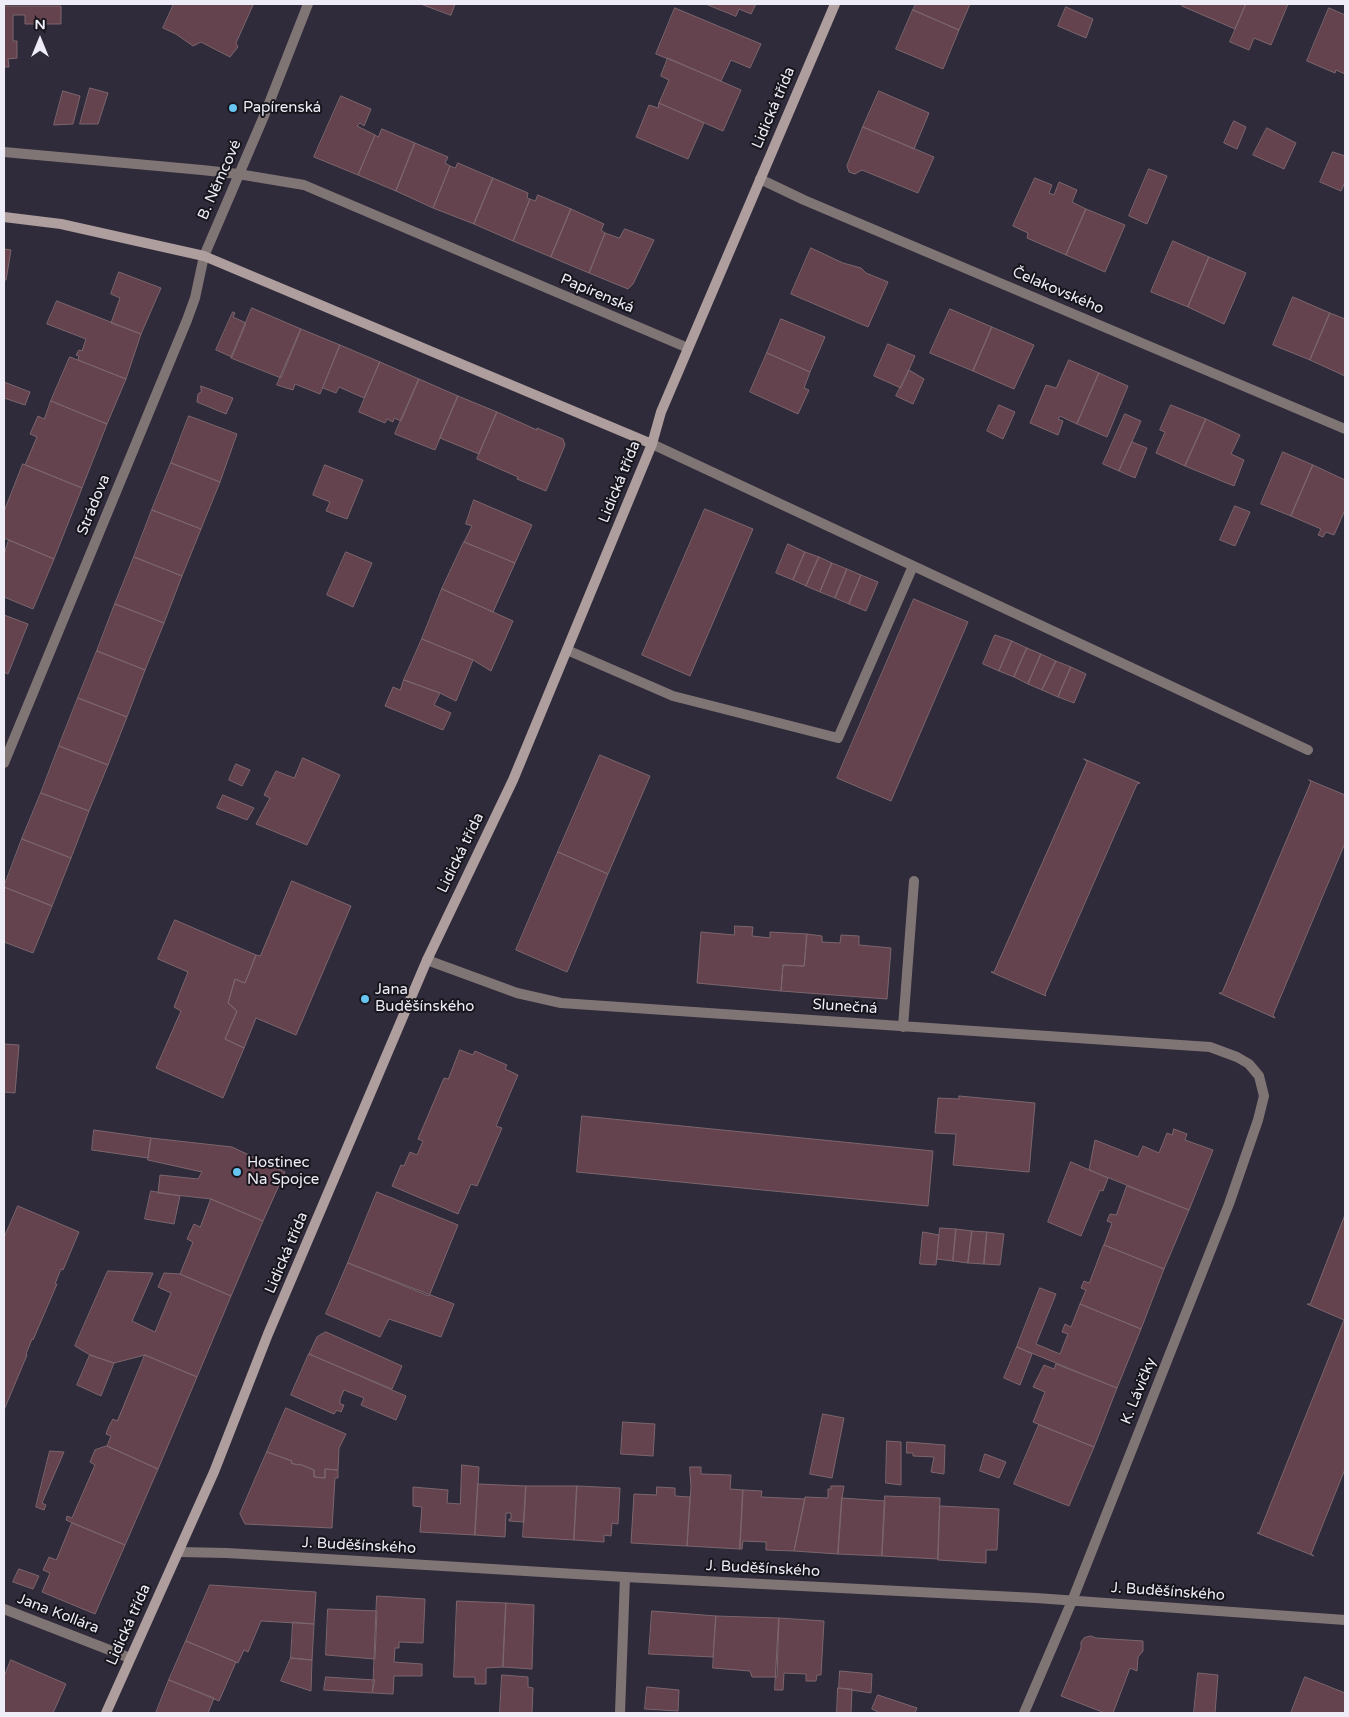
<!DOCTYPE html>
<html>
<head>
<meta charset="utf-8">
<style>
	body { margin:0 }
	#map { position:relative; width:1349px; height:1717px; overflow:hidden; background:#302b3b; font-family:"Varela Round",sans-serif }
	canvas { display:block }
	.frame { position:absolute; inset:0; border:5px solid #eeecf6; pointer-events:none }
	.north { position:absolute; left:15px; top:15px; width:50px; height:50px; -webkit-text-stroke:4px #17151c; paint-order:stroke; rotate:0deg; font-size:14px; font-weight:700; line-height:20px; text-align:center; color:#eeecf6 }
	.north::after { content:''; display:block; margin:auto; width:18px; height:22px; background:#eeecf6; clip-path:polygon(50% 0,100% 100%,50% 72%,0 100%) }
</style>
</head>
<body>
<div id="map">
<canvas width="1349" height="1717"></canvas>
<div class="frame"></div>
<div class="north">N</div>
</div>
<script>
const c = document.querySelector('canvas').getContext('2d');
c.lineJoin = 'round';
function paint(path, color) { c.fillStyle = color; c.fill(path, 'evenodd'); }
function trace(path, color, width, dash) { c.strokeStyle = color; c.lineWidth = width; c.lineCap = dash ? 'butt' : 'round'; c.setLineDash(dash || []); c.stroke(path); }
function label(font, color, halo, rows, align = 'center') {
  c.font = font + ' "Varela Round",sans-serif'; c.lineWidth = 4; c.setLineDash([]); c.textBaseline = 'middle'; c.strokeStyle = halo; c.fillStyle = color; for (const [text, x, y, turn = 0] of rows) {
    c.save(); c.translate(x, y); c.rotate((+turn || 0) * Math.PI / 180); c.textAlign = isNaN(turn) ? turn : align; if (halo) c.strokeText(text, 0, 0); c.fillText(text, 0, 0); c.restore();
  }
}
const building = new Path2D(`
	M 174,4 L 249,4 L 253,5 L 236,43 L 238,47 L 230,57 L 201,42 L 193,46 L 176,34 L 163,28 Z
	M 421,4 L 455,4 L 451,15 Z
	M 706,4 L 756,4 L 751,14 L 739,9 L 736,16 Z
	M 916,4 L 970,4 L 959,30 L 913,10 Z
	M 1183,4 L 1246,4 L 1235,29 L 1182,6 Z
	M 1246,4 L 1288,4 L 1271,45 L 1254,38 L 1249,50 L 1230,42 Z
	M 4,6 L 61,6 L 61,24 L 25,24 L 25,15 L 13,15 L 13,41 L 17,41 L 17,58 L 8,59 L 9,67 L 4,67 Z
	M 1066,7 L 1093,19 L 1086,38 L 1058,26 Z
	M 675,8 L 761,44 L 750,68 L 731,60 L 721,81 L 656,54 Z
	M 1329,8 L 1345,15 L 1345,74 L 1336,70 L 1335,73 L 1307,61 Z
	M 913,10 L 959,30 L 943,69 L 896,49 Z
	M 668,58 L 741,90 L 723,131 L 659,103 L 669,80 L 661,76 Z
	M 90,88 L 108,93 L 98,124 L 80,124 Z
	M 63,91 L 80,96 L 73,124 L 54,125 Z
	M 879,91 L 929,113 L 914,149 L 863,127 Z
	M 341,96 L 371,109 L 364,126 L 360,123 L 357,126 L 375,135 L 358,175 L 314,157 Z
	M 659,103 L 704,123 L 688,159 L 636,137 L 649,105 L 658,108 Z
	M 1234,121 L 1246,127 L 1237,149 L 1224,143 Z
	M 863,127 L 934,157 L 918,193 L 862,170 L 855,174 L 849,172 L 847,166 Z
	M 1267,128 L 1296,143 L 1284,169 L 1253,155 Z
	M 382,129 L 415,143 L 396,191 L 358,175 L 375,135 L 378,137 Z
	M 415,143 L 448,157 L 445,163 L 450,166 L 433,208 L 396,191 Z
	M 1333,152 L 1345,156 L 1345,182 L 1341,191 L 1320,182 Z
	M 458,163 L 493,178 L 474,224 L 433,208 L 450,166 L 455,168 Z
	M 1149,169 L 1167,176 L 1147,224 L 1129,216 Z
	M 493,178 L 528,193 L 527,198 L 530,199 L 513,241 L 474,224 Z
	M 1035,178 L 1052,185 L 1049,193 L 1054,195 L 1059,182 L 1077,190 L 1072,202 L 1086,209 L 1066,255 L 1027,238 L 1028,233 L 1013,226 Z
	M 538,195 L 571,209 L 551,257 L 513,241 L 530,199 L 535,201 Z
	M 571,209 L 604,224 L 601,230 L 605,233 L 589,273 L 551,257 Z
	M 1086,209 L 1125,225 L 1105,272 L 1066,255 Z
	M 625,229 L 654,240 L 633,284 L 628,289 L 589,273 L 605,233 L 619,238 Z
	M 1173,241 L 1209,257 L 1188,307 L 1151,292 Z
	M 811,248 L 843,263 L 861,268 L 866,273 L 888,282 L 868,327 L 791,294 Z
	M 4,249 L 11,250 L 6,280 L 4,280 Z
	M 1209,257 L 1246,273 L 1224,324 L 1188,307 Z
	M 119,272 L 161,288 L 141,334 L 111,323 L 120,298 L 111,294 Z
	M 1293,297 L 1330,313 L 1310,360 L 1273,345 Z
	M 57,301 L 141,334 L 126,379 L 78,360 L 79,356 L 76,355 L 79,350 L 82,351 L 86,339 L 47,324 Z
	M 252,308 L 301,329 L 281,378 L 231,358 Z
	M 950,309 L 992,327 L 973,371 L 930,353 Z
	M 233,312 L 235,313 L 233,317 L 246,323 L 232,357 L 216,350 Z
	M 1330,313 L 1345,319 L 1345,376 L 1310,360 Z
	M 781,319 L 825,337 L 810,372 L 767,353 Z
	M 992,327 L 1034,345 L 1014,389 L 973,371 Z
	M 301,329 L 340,345 L 320,394 L 295,384 L 293,390 L 277,385 Z
	M 888,344 L 915,356 L 901,388 L 874,376 Z
	M 340,345 L 380,362 L 364,398 L 339,387 L 336,393 L 323,388 Z
	M 767,353 L 810,372 L 804,388 L 809,390 L 798,414 L 750,392 Z
	M 70,357 L 126,379 L 107,424 L 51,401 Z
	M 1069,360 L 1099,373 L 1077,424 L 1060,416 L 1058,419 L 1063,421 L 1058,435 L 1030,423 L 1046,385 L 1056,388 Z
	M 380,362 L 419,379 L 401,421 L 394,418 L 393,422 L 387,419 L 385,423 L 359,412 Z
	M 909,370 L 924,379 L 913,404 L 896,396 Z
	M 1099,373 L 1128,386 L 1107,437 L 1077,424 Z
	M 419,379 L 458,396 L 435,450 L 395,434 Z
	M 4,382 L 30,392 L 25,405 L 4,398 Z
	M 201,386 L 233,398 L 226,414 L 197,402 L 198,394 L 201,392 Z
	M 458,396 L 497,412 L 479,454 L 440,438 Z
	M 51,401 L 107,424 L 82,488 L 25,465 L 37,437 L 30,434 L 38,416 L 44,419 Z
	M 999,405 L 1015,412 L 1003,439 L 987,431 Z
	M 1171,405 L 1206,419 L 1185,466 L 1156,453 L 1165,432 L 1160,430 Z
	M 497,412 L 537,430 L 537,428 L 563,439 L 565,445 L 546,491 L 517,479 L 518,477 L 477,459 Z
	M 1125,414 L 1141,421 L 1119,471 L 1103,464 Z
	M 189,416 L 237,434 L 220,482 L 171,463 Z
	M 1206,419 L 1240,435 L 1231,454 L 1244,460 L 1234,486 L 1185,466 Z
	M 1132,442 L 1147,448 L 1135,478 L 1119,471 Z
	M 1283,452 L 1313,465 L 1291,516 L 1261,504 Z
	M 171,463 L 220,482 L 201,529 L 152,510 Z
	M 23,464 L 82,488 L 54,559 L 4,538 L 4,512 Z
	M 325,465 L 363,480 L 347,519 L 326,511 L 330,502 L 313,495 Z
	M 1313,465 L 1345,480 L 1345,510 L 1334,535 L 1326,532 L 1323,537 L 1318,535 L 1321,529 L 1291,516 Z
	M 474,500 L 532,525 L 515,563 L 464,542 L 472,526 L 466,524 Z
	M 1235,506 L 1250,512 L 1235,546 L 1220,540 Z
	M 705,509 L 753,529 L 690,676 L 642,655 Z
	M 152,510 L 201,529 L 182,576 L 134,557 Z
	M 9,540 L 54,559 L 33,609 L 4,597 L 4,555 Z
	M 464,542 L 515,563 L 493,612 L 442,589 Z
	M 788,544 L 805,552 L 793,580 L 776,573 Z
	M 346,552 L 372,563 L 353,607 L 327,595 Z
	M 805,552 L 819,557 L 806,586 L 793,580 Z
	M 134,557 L 182,576 L 164,623 L 115,604 Z
	M 819,557 L 832,563 L 820,592 L 806,586 Z
	M 832,563 L 847,569 L 835,598 L 820,592 Z
	M 847,569 L 861,575 L 849,604 L 835,598 Z
	M 861,575 L 878,582 L 866,611 L 849,604 Z
	M 442,589 L 513,621 L 491,671 L 473,660 L 422,639 Z
	M 914,599 L 968,622 L 891,801 L 837,778 Z
	M 115,604 L 164,623 L 145,670 L 97,651 Z
	M 4,615 L 28,624 L 8,674 L 4,672 Z
	M 995,635 L 1012,641 L 999,671 L 983,664 Z
	M 422,639 L 473,660 L 456,701 L 440,693 L 404,680 Z
	M 1012,641 L 1027,648 L 1014,677 L 999,671 Z
	M 1027,648 L 1041,654 L 1028,684 L 1014,677 Z
	M 97,651 L 145,670 L 127,717 L 78,698 Z
	M 1041,654 L 1056,661 L 1042,690 L 1028,684 Z
	M 1056,661 L 1071,667 L 1058,697 L 1042,690 Z
	M 1071,667 L 1086,674 L 1074,703 L 1058,697 Z
	M 404,680 L 440,693 L 434,705 L 451,713 L 443,730 L 385,706 L 393,687 L 400,690 Z
	M 78,698 L 127,717 L 108,765 L 59,746 Z
	M 59,746 L 108,765 L 89,811 L 41,793 Z
	M 600,755 L 650,776 L 608,874 L 558,852 Z
	M 303,758 L 340,775 L 307,845 L 256,824 L 270,798 L 264,795 L 276,771 L 294,778 Z
	M 1084,759 L 1140,783 L 1137,784 L 1045,994 L 1046,996 L 991,972 L 994,972 L 1087,762 Z
	M 236,764 L 250,770 L 242,786 L 229,780 Z
	M 1309,780 L 1345,795 L 1345,843 L 1273,1015 L 1275,1018 L 1219,993 L 1222,993 L 1311,782 Z
	M 41,793 L 89,811 L 71,858 L 22,839 Z
	M 223,795 L 254,808 L 247,820 L 217,808 Z
	M 22,839 L 71,858 L 52,906 L 4,887 Z
	M 558,852 L 608,874 L 567,972 L 516,950 Z
	M 292,881 L 351,906 L 296,1035 L 256,1018 L 244,1048 L 225,1039 L 237,1011 L 228,1003 L 235,979 L 245,983 L 256,955 L 260,956 Z
	M 4,887 L 52,906 L 33,953 L 4,942 Z
	M 175,920 L 256,955 L 245,983 L 235,979 L 228,1003 L 237,1011 L 225,1039 L 244,1048 L 223,1098 L 156,1068 L 181,1011 L 174,1007 L 188,972 L 158,959 Z
	M 735,926 L 753,927 L 752,936 L 770,938 L 770,932 L 807,934 L 804,966 L 783,965 L 781,991 L 697,983 L 701,932 L 734,935 Z
	M 807,934 L 822,936 L 822,942 L 840,943 L 841,935 L 859,936 L 859,945 L 891,948 L 887,999 L 781,991 L 783,965 L 804,966 Z
	M 4,1044 L 19,1045 L 15,1093 L 4,1092 Z
	M 460,1050 L 473,1055 L 475,1051 L 507,1065 L 505,1069 L 518,1075 L 496,1126 L 502,1128 L 477,1186 L 471,1184 L 458,1214 L 392,1186 L 401,1165 L 404,1166 L 410,1152 L 417,1155 L 423,1141 L 418,1139 L 444,1078 L 448,1079 Z
	M 959,1096 L 1035,1103 L 1029,1172 L 953,1165 L 956,1134 L 935,1133 L 938,1098 L 959,1099 Z
	M 582,1116 L 933,1151 L 928,1206 L 577,1172 Z
	M 1174,1129 L 1187,1134 L 1185,1140 L 1213,1150 L 1189,1210 L 1089,1170 L 1095,1140 L 1138,1157 L 1143,1146 L 1159,1153 L 1167,1133 L 1172,1135 Z
	M 94,1130 L 151,1138 L 148,1158 L 92,1150 Z
	M 151,1138 L 232,1147 L 285,1172 L 263,1221 L 211,1199 L 158,1193 L 160,1175 L 198,1179 L 202,1172 L 148,1160 Z
	M 1071,1162 L 1108,1178 L 1103,1191 L 1100,1190 L 1081,1236 L 1048,1222 Z
	M 1127,1186 L 1189,1210 L 1164,1269 L 1104,1245 L 1112,1223 L 1107,1221 L 1110,1214 L 1116,1215 Z
	M 151,1191 L 180,1196 L 174,1224 L 145,1219 Z
	M 377,1192 L 458,1225 L 429,1296 L 348,1263 Z
	M 211,1199 L 263,1221 L 231,1296 L 180,1274 L 193,1242 L 187,1239 L 194,1224 L 200,1227 Z
	M 18,1206 L 79,1232 L 63,1270 L 61,1269 L 55,1284 L 57,1284 L 33,1340 L 32,1339 L 26,1354 L 27,1355 L 4,1410 L 4,1238 Z
	M 1345,1215 L 1345,1469 L 1311,1554 L 1314,1556 L 1257,1533 L 1259,1533 L 1344,1320 L 1307,1304 L 1310,1304 Z
	M 940,1228 L 956,1229 L 953,1261 L 937,1259 Z
	M 956,1229 L 972,1231 L 968,1263 L 953,1261 Z
	M 972,1231 L 987,1232 L 984,1264 L 968,1263 Z
	M 923,1232 L 939,1235 L 936,1265 L 920,1264 Z
	M 987,1232 L 1004,1234 L 1000,1265 L 984,1264 Z
	M 1104,1245 L 1164,1269 L 1141,1329 L 1080,1304 L 1086,1290 L 1081,1288 L 1084,1281 L 1089,1283 Z
	M 348,1263 L 454,1304 L 441,1337 L 389,1319 L 380,1337 L 326,1314 Z
	M 108,1271 L 153,1273 L 132,1321 L 155,1332 L 171,1293 L 158,1287 L 164,1273 L 180,1274 L 231,1296 L 197,1377 L 145,1355 L 114,1363 L 90,1355 L 75,1346 Z
	M 1040,1288 L 1056,1294 L 1036,1344 L 1060,1354 L 1068,1334 L 1062,1332 L 1065,1324 L 1071,1327 L 1080,1304 L 1141,1329 L 1117,1388 L 1017,1347 Z
	M 326,1332 L 402,1366 L 392,1389 L 309,1354 L 317,1337 Z
	M 1017,1347 L 1032,1354 L 1020,1385 L 1004,1378 Z
	M 309,1354 L 406,1396 L 396,1420 L 361,1405 L 364,1398 L 344,1390 L 340,1399 L 340,1404 L 344,1405 L 341,1412 L 337,1410 L 334,1414 L 291,1395 Z
	M 90,1355 L 114,1363 L 101,1396 L 77,1385 Z
	M 145,1355 L 197,1377 L 158,1469 L 107,1446 L 111,1436 L 106,1434 L 109,1426 L 113,1419 L 117,1421 Z
	M 1056,1364 L 1117,1388 L 1094,1447 L 1033,1422 L 1045,1392 L 1033,1387 L 1044,1365 L 1054,1369 Z
	M 286,1408 L 346,1434 L 339,1448 L 338,1470 L 325,1469 L 325,1478 L 314,1477 L 314,1470 L 299,1464 L 298,1465 L 291,1463 L 292,1461 L 267,1452 Z
	M 823,1414 L 844,1418 L 832,1478 L 810,1474 Z
	M 623,1422 L 655,1424 L 653,1456 L 621,1454 Z
	M 1039,1425 L 1094,1447 L 1069,1506 L 1014,1484 Z
	M 887,1441 L 901,1442 L 901,1485 L 886,1483 Z
	M 907,1442 L 945,1445 L 944,1474 L 931,1472 L 934,1457 L 913,1456 L 913,1453 L 907,1453 Z
	M 107,1446 L 158,1469 L 125,1545 L 66,1520 L 67,1516 L 72,1518 L 95,1465 L 90,1462 L 95,1450 Z
	M 50,1451 L 64,1452 L 42,1503 L 46,1505 L 44,1510 L 36,1507 Z
	M 267,1452 L 292,1461 L 291,1463 L 298,1465 L 299,1464 L 314,1470 L 314,1477 L 325,1478 L 325,1469 L 338,1470 L 338,1478 L 335,1478 L 332,1528 L 245,1524 L 240,1514 Z
	M 985,1454 L 1006,1462 L 999,1478 L 980,1471 Z
	M 462,1465 L 479,1467 L 475,1535 L 420,1532 L 422,1507 L 413,1506 L 413,1487 L 448,1490 L 447,1503 L 460,1504 Z
	M 690,1467 L 701,1467 L 701,1474 L 731,1475 L 730,1489 L 743,1490 L 740,1549 L 687,1546 L 691,1487 Z
	M 478,1484 L 526,1486 L 524,1522 L 509,1521 L 509,1519 L 511,1519 L 511,1513 L 506,1513 L 505,1537 L 475,1535 Z
	M 526,1486 L 577,1486 L 574,1540 L 523,1537 Z
	M 577,1486 L 620,1488 L 618,1524 L 612,1523 L 611,1536 L 604,1535 L 604,1542 L 574,1540 Z
	M 831,1486 L 844,1486 L 842,1498 L 838,1554 L 794,1551 L 805,1497 L 828,1498 L 828,1489 L 831,1489 Z
	M 657,1487 L 675,1488 L 675,1496 L 690,1497 L 687,1546 L 631,1543 L 634,1494 L 656,1495 Z
	M 743,1490 L 762,1491 L 761,1497 L 805,1499 L 794,1551 L 766,1550 L 766,1542 L 743,1541 L 742,1549 L 740,1549 Z
	M 885,1496 L 940,1498 L 938,1559 L 882,1556 Z
	M 842,1498 L 885,1501 L 882,1556 L 838,1554 Z
	M 940,1506 L 999,1509 L 997,1550 L 986,1550 L 986,1563 L 938,1560 Z
	M 72,1523 L 125,1545 L 95,1614 L 42,1592 L 50,1573 L 43,1570 L 49,1557 L 56,1560 Z
	M 19,1569 L 39,1576 L 33,1589 L 13,1582 Z
	M 210,1585 L 316,1592 L 314,1624 L 261,1621 L 248,1652 L 244,1650 L 238,1663 L 186,1641 Z
	M 377,1596 L 425,1599 L 423,1643 L 399,1642 L 399,1648 L 395,1648 L 394,1662 L 422,1664 L 422,1676 L 394,1676 L 393,1694 L 373,1693 Z
	M 457,1601 L 506,1603 L 503,1667 L 486,1668 L 486,1684 L 475,1684 L 475,1677 L 454,1677 Z
	M 506,1603 L 534,1605 L 532,1669 L 503,1667 Z
	M 328,1609 L 377,1611 L 375,1659 L 326,1655 Z
	M 652,1611 L 716,1616 L 713,1657 L 649,1654 Z
	M 716,1616 L 779,1618 L 777,1677 L 752,1677 L 750,1671 L 713,1668 Z
	M 779,1618 L 824,1621 L 821,1675 L 817,1675 L 816,1681 L 806,1681 L 806,1674 L 784,1673 L 783,1690 L 775,1690 Z
	M 293,1622 L 314,1624 L 312,1660 L 291,1658 Z
	M 1091,1636 L 1096,1638 L 1143,1641 L 1143,1651 L 1138,1657 L 1137,1671 L 1130,1668 L 1113,1713 L 1105,1713 L 1061,1696 L 1081,1648 L 1081,1642 L 1084,1638 Z
	M 186,1641 L 236,1662 L 219,1701 L 169,1680 Z
	M 291,1658 L 312,1660 L 311,1691 L 281,1681 Z
	M 11,1660 L 66,1684 L 53,1713 L 4,1713 L 4,1677 Z
	M 840,1671 L 872,1674 L 871,1693 L 839,1688 Z
	M 1198,1673 L 1218,1675 L 1215,1713 L 1194,1713 Z
	M 502,1675 L 528,1677 L 528,1687 L 533,1688 L 532,1713 L 500,1713 Z
	M 326,1677 L 375,1680 L 372,1693 L 324,1690 Z
	M 1305,1677 L 1345,1693 L 1345,1713 L 1291,1713 Z
	M 169,1680 L 214,1698 L 208,1713 L 156,1713 Z
	M 647,1687 L 679,1690 L 678,1711 L 645,1709 Z
	M 838,1688 L 852,1689 L 851,1713 L 837,1713 Z
	M 878,1695 L 917,1708 L 915,1713 L 880,1713 L 872,1709 Z`);
paint(building, '#64424e');
trace(building, '#7b666d', 1);
trace(new Path2D(`
	M 567,650 L 673,696 L 838,738 L 913,566
	M 620,1713 L 625,1577`), '#807575', 10);
trace(new Path2D(`
	M 4,152 L 202,170 L 238,174 L 304,185 L 688,348
	M 760,179 L 804,200 L 1345,429
	M 652,444 L 1308,750
	M 4,763 L 187,320 L 195,298 L 204,256 L 264,116 L 308,4
	M 427,960 L 517,993 L 561,1003 L 1210,1047 L 1237,1057 L 1249,1064 L 1259,1076 L 1264,1096 L 1258,1120 L 1229,1204 L 1072,1601 L 1024,1713
	M 903,1027 L 914,881
	M 179,1552 L 227,1553 L 625,1577 L 1036,1598 L 1345,1620
	M 4,1609 L 130,1658`), '#807575', 10);
trace(new Path2D(`
	M 4,217 L 61,224 L 204,256 L 652,444
	M 106,1713 L 214,1472 L 268,1334 L 427,960 L 513,780 L 652,444 L 661,412 L 835,4`), '#ae9e9d', 10);
for (const [x, y, r, color] of [
	[233,108,5,"#68c4f0"],
	[365,999,5,"#68c4f0"],
	[237,1172,5,"#68c4f0"]
]) { const dot = new Path2D(); dot.arc(x, y, r, 0, 2 * Math.PI); c.fillStyle = color; c.fill(dot); trace(dot, '#17151c', 2); }
label('15px', '#eeecf6', '#17151c', [
	["Papírenská",243,108],
	["Jana",375,990],
	["Buděšínského",375,1007],
	["Hostinec",247,1163],
	["Na Spojce",247,1180]
], 'left');
label('15px', '#eeecf6', '#17151c', [
	["Lidická třída",774,108,-67],
	["B. Němcové",220,180,-66],
	["Čelakovského",1058,291,23],
	["Papírenská",597,294,23],
	["Lidická třída",620,482,-68],
	["Strádova",94,505,-68],
	["Lidická třída",461,853,-64],
	["Slunečná",845,1007,4],
	["Lidická třída",287,1253,-67],
	["K. Lávičky",1139,1391,-68],
	["J. Buděšínského",359,1546,3],
	["J. Buděšínského",763,1569,3],
	["J. Buděšínského",1168,1592,4],
	["Jana Kollára",58,1614,21],
	["Lidická třída",129,1625,-66]
]);
</script>
</body>
</html>
